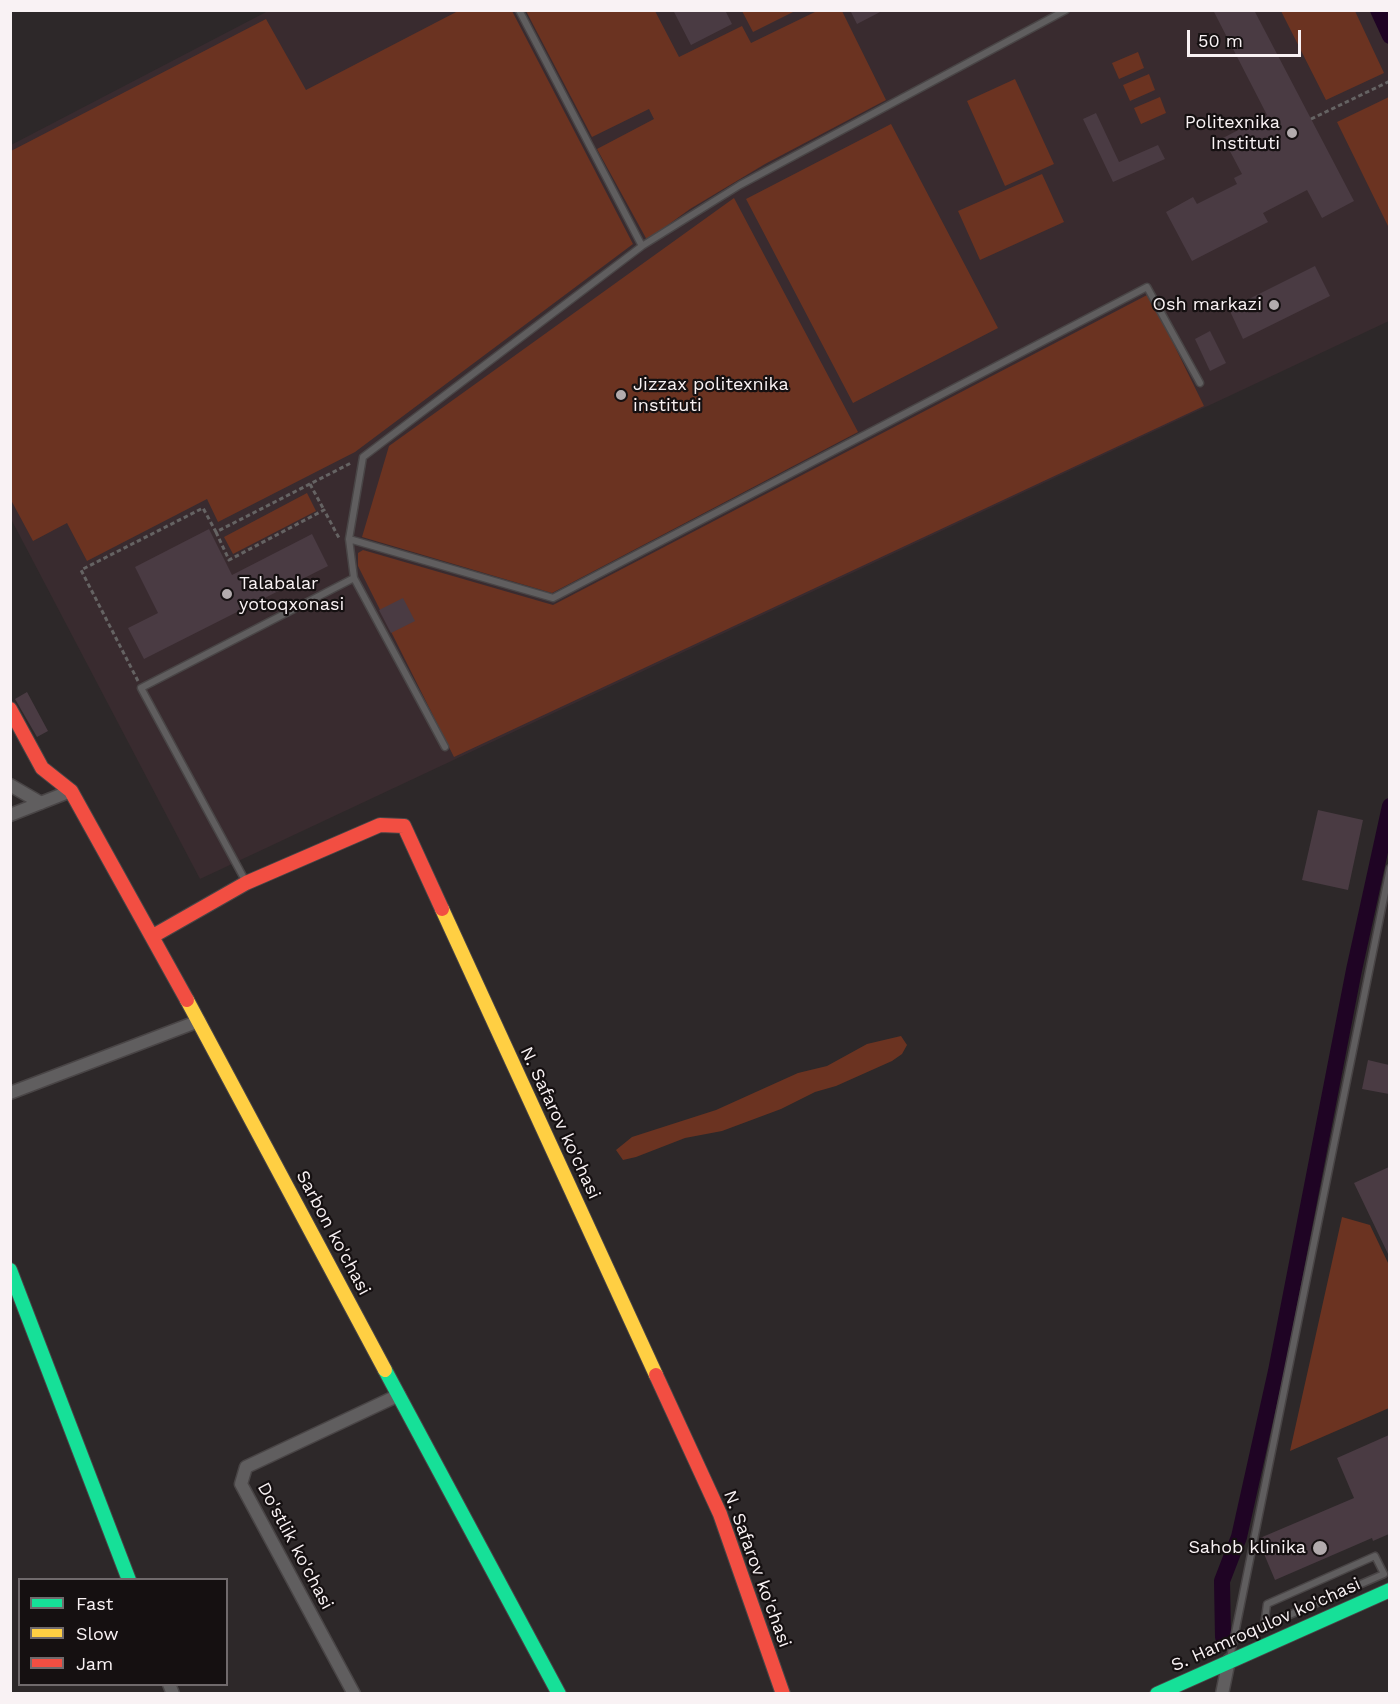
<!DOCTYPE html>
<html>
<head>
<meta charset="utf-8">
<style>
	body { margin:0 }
	#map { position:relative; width:1400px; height:1704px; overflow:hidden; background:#2d2829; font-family:"Work Sans",sans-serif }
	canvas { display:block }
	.frame { position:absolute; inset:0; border:12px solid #f9f2f4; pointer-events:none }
	.legend { position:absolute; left:18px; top:1578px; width:210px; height:108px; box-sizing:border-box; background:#151011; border:2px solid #706a6c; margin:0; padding:8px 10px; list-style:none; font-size:18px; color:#f9f2f4 }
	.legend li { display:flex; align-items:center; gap:12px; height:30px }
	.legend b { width:30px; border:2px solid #706a6c }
	.scale { position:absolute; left:1187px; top:30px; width:114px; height:27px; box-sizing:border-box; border:3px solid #f9f2f4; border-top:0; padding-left:8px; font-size:18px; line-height:21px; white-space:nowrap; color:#f9f2f4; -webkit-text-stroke:4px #151011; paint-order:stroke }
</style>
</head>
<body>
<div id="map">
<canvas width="1400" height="1704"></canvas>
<div class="frame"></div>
<ul class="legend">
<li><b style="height:8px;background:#16e098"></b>Fast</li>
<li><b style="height:8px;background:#ffcf43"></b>Slow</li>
<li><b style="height:8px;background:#f24e42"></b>Jam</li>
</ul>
<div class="scale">50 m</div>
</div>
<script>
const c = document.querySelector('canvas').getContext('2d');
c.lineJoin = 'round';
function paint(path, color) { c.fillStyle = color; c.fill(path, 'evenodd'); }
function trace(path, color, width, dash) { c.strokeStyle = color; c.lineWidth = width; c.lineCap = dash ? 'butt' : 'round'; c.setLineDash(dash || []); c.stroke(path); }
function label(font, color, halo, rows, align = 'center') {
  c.font = font + ' "Work Sans",sans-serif'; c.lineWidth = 4.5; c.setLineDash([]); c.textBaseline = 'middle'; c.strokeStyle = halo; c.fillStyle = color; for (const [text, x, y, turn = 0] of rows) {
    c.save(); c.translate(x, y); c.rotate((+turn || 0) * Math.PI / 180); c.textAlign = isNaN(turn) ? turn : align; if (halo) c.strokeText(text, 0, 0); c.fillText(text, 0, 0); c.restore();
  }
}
paint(new Path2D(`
	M 268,11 L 1389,11 L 1389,321 L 200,879 L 11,519 L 11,145 Z`), '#392b2f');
paint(new Path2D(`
	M 460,10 L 512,11 L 633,244 L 355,452 L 218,522 L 207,499 L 87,561 L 67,523 L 33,541 L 11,500 L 11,151 L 266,19 L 306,90 Z
	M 526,11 L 655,11 L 679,57 L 742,26 L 751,43 L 817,11 L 842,11 L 886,100 L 765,164 L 690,209 L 647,240 L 597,149 L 654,119 L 649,109 L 592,137 Z
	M 742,11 L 795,11 L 753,32 Z
	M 1281,11 L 1355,11 L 1384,73 L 1326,100 Z
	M 1138,52 L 1144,68 L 1119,79 L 1112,63 Z
	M 1149,74 L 1155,90 L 1130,101 L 1123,85 Z
	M 1015,79 L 1054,164 L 1005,186 L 967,101 Z
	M 1160,97 L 1166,113 L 1141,124 L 1134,108 Z
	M 1389,97 L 1389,228 L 1337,122 Z
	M 891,124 L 998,328 L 853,403 L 746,199 Z
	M 1042,174 L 1064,222 L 980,260 L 958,211 Z
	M 734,198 L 858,432 L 552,593 L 362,537 L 389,446 Z
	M 1149,294 L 1204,406 L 454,757 L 358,566 L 358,553 L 363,550 L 553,605 Z
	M 307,493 L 316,511 L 233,554 L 224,537 Z
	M 901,1036 L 907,1045 L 902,1054 L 892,1061 L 836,1086 L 815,1092 L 781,1109 L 722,1131 L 685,1138 L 636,1157 L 623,1160 L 616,1150 L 632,1137 L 716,1110 L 798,1073 L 827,1066 L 867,1044 Z
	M 1342,1217 L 1370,1225 L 1389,1265 L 1389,1408 L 1290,1451 Z`), '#6b3321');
trace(new Path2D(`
	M 1378,10 L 1390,36
	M 1223,1637 L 1222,1581 L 1239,1537 L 1276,1371 L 1354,970 L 1390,806`), '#1f0424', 16);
paint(new Path2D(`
	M 673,10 L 725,10 L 732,24 L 691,45 Z
	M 850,10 L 884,10 L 857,24 Z
	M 1213,10 L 1254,10 L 1354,201 L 1322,218 L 1307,190 L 1263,213 L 1268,222 L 1192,261 L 1166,212 L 1193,197 L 1197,204 L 1237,184 L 1234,178 L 1242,174 L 1223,138 L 1267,115 Z
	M 1096,113 L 1119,162 L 1158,145 L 1165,159 L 1113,182 L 1083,119 Z
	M 1315,266 L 1330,296 L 1243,339 L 1229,309 Z
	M 1210,331 L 1226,363 L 1210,371 L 1195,339 Z
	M 209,529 L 232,575 L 312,534 L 328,566 L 144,659 L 128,628 L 158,613 L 135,567 Z
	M 403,598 L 415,621 L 391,633 L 379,610 Z
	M 27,692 L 48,731 L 37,737 L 15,699 Z
	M 1318,810 L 1363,820 L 1348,890 L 1302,880 Z
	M 1368,1060 L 1389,1065 L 1389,1094 L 1362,1089 Z
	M 1389,1167 L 1389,1256 L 1354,1183 Z
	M 1389,1435 L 1389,1534 L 1373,1541 L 1372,1538 L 1275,1580 L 1259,1542 L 1260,1538 L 1354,1498 L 1337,1458 Z`), '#4a3b43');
const lane = new Path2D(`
	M 519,10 L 642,246
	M 1066,10 L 740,185 L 642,246 L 363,457 L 349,539 L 553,598 L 1147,287 L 1200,383
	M 349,539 L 354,578 L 445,747
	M 246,882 L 141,688 L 354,578
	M 1234,1639 L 1384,1574 L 1375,1556 L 1267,1604 L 1264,1626
	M 1230,1658 L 1390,868`);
const street = new Path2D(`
	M 10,785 L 41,803
	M 10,815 L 71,791
	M 10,1093 L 199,1021
	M 169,1684 L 173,1694
	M 354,1694 L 241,1484 L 246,1467 L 399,1395
	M 1222,1694 L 1229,1660`);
const fast = new Path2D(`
	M 10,1270 L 129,1580
	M 385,1370 L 559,1694
	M 1157,1694 L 1390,1590`);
const slow = new Path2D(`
	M 442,909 L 656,1375
	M 187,1000 L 385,1370`);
const jam = new Path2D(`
	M 10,709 L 42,768 L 71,791 L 187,1000
	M 153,936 L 246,883 L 380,825 L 404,826 L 442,909
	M 656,1375 L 720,1514 L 783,1694`);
trace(lane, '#494546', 9);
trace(street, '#494546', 15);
trace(fast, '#494546', 16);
trace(slow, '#494546', 16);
trace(jam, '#494546', 16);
trace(new Path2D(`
	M 1311,119 L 1390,81
	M 310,484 L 324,510
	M 216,532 L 229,560 L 324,510 L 339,538
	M 138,681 L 81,570 L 203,508 L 216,532 L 351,463`), '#656363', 3, [4.5, 3]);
trace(lane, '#605e5f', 6);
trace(street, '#605e5f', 12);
trace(fast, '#16e098', 14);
trace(slow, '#ffcf43', 14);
trace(jam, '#f24e42', 14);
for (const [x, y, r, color] of [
	[1292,133,6,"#b2abad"],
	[1274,305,6,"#b2abad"],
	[621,395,6,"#b2abad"],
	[227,594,6,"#b2abad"],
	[1320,1548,8,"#b2abad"]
]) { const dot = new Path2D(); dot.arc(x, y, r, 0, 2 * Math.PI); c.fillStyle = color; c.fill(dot); trace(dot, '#151011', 2); }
label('18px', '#f9f2f4', '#151011', [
	["Politexnika",1280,123],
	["Instituti",1280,144],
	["Osh markazi",1262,305],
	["Jizzax politexnika",633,385,"left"],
	["instituti",633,406,"left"],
	["Talabalar",239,584,"left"],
	["yotoqxonasi",239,605,"left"],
	["Sahob klinika",1306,1548]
], 'right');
label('18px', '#f9f2f4', '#151011', [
	["N. Safarov ko'chasi",560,1123,65],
	["Sarbon ko'chasi",333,1233,62],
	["Do'stlik ko'chasi",295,1546,62],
	["N. Safarov ko'chasi",757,1569,70],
	["S. Hamroqulov ko'chasi",1266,1625,-24]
]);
</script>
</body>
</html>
